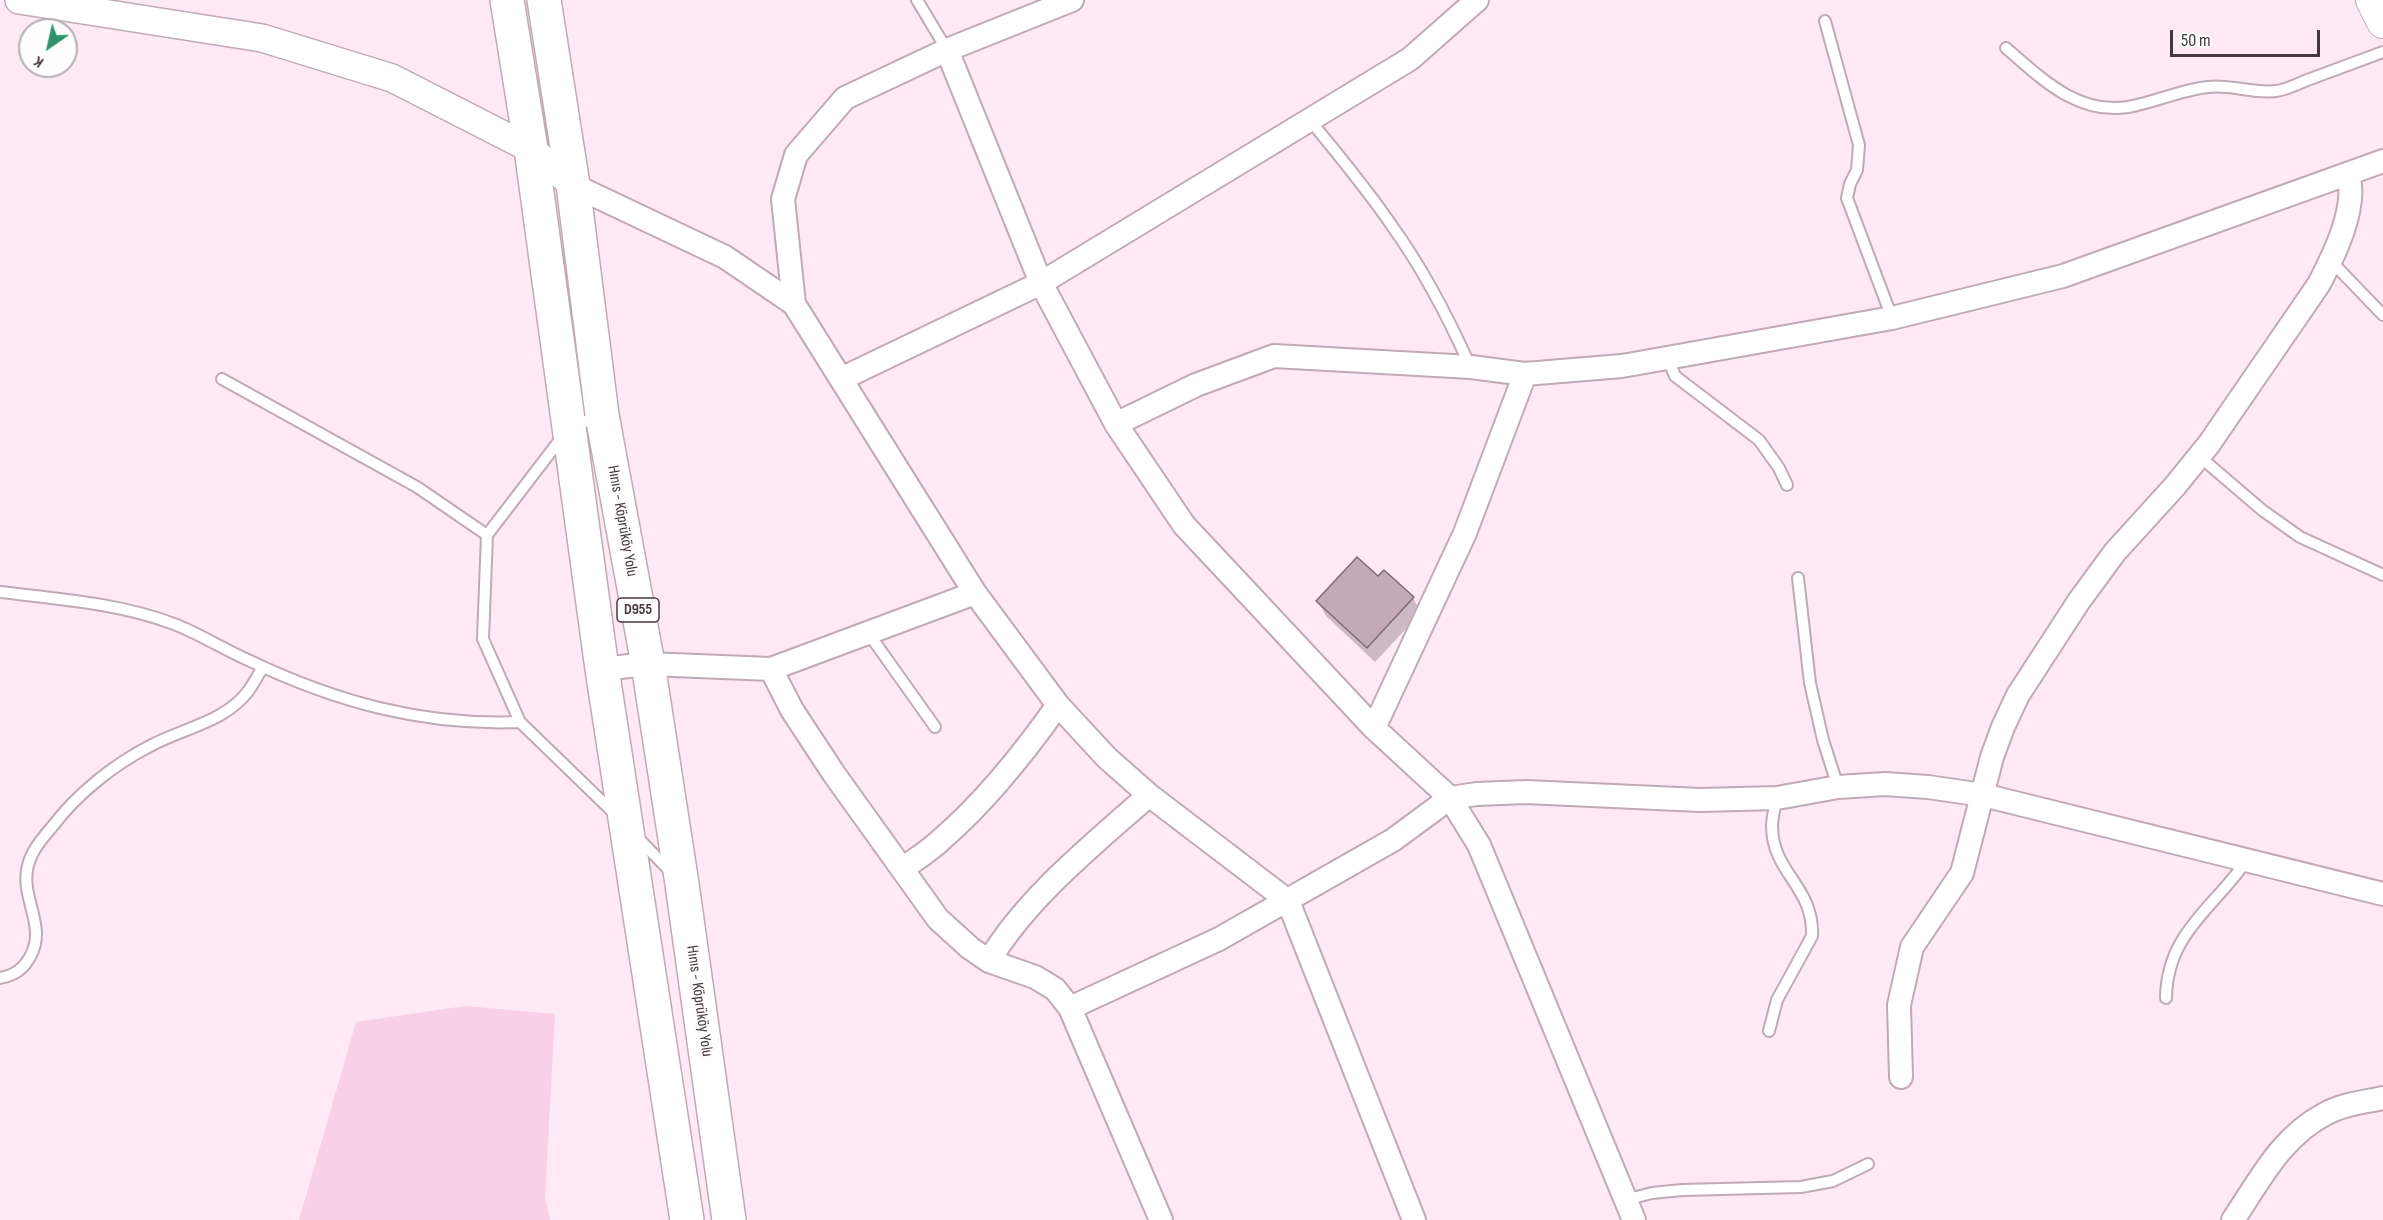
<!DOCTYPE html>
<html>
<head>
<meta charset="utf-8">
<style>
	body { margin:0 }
	#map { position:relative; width:2383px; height:1220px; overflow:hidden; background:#fee9f5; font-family:"Sofia Sans Condensed",sans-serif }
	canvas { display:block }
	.north { position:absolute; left:18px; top:18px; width:60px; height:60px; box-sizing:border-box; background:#fdfdfd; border:2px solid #b3aeb1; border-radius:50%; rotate:214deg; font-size:16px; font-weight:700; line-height:24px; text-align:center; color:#43383e }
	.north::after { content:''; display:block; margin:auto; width:21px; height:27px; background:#2f926d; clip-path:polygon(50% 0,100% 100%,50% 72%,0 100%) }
	.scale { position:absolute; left:2170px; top:30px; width:150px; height:27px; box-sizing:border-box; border:3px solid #43383e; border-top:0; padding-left:8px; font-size:18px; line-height:21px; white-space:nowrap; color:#43383e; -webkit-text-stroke:4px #fdfdfd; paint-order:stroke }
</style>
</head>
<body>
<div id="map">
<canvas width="2383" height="1220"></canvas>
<div class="north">K</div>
<div class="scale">50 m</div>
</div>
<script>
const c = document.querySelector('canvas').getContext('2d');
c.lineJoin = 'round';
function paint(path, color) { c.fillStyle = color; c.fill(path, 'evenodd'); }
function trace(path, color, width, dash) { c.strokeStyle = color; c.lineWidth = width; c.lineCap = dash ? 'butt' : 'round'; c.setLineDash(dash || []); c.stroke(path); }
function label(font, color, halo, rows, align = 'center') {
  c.font = font + ' "Sofia Sans Condensed",sans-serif'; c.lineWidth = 6; c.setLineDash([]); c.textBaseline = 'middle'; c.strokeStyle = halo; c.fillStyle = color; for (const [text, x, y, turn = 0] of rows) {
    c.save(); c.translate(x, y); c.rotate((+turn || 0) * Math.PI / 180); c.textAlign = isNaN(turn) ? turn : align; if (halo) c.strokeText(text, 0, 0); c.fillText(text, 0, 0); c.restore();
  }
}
paint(new Path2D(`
	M 465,1006 L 555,1014 L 545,1198 L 550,1220 L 299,1220 L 356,1022 Z`), '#f8d1e6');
paint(new Path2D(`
	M 1385,572 L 1413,598 L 1421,613 L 1375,662 L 1326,616 L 1318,601 L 1378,579 Z`), '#0003');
const building = new Path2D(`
	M 1357,557 L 1378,576 L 1384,570 L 1414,597 L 1367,648 L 1316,601 Z`);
paint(building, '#c2aab7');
trace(building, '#806976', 1.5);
const service = new Path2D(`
	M 917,0 L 947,50
	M 1825,21 L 1859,145 L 1857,170 L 1850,184 L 1847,198 L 1892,318
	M 2006,48 C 2041,78 2077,115 2128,107 C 2155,102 2181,90 2208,87 C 2231,84 2253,94 2276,91 C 2287,90 2299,83 2310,79 C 2334,70 2359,61 2383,52
	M 1310,120 C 1338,155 1367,189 1392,226 C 1424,270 1448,317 1470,366
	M 2331,261 L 2383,315
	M 1667,357 L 1675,376 L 1759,440 L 1779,468 L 1787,485
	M 222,379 L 417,487 L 487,535
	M 599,416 L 569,428 L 487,535 L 483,639 L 520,722 L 615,814
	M 2199,456 L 2262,510 L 2300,537 L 2383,575
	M 1798,578 L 1810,683 L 1823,740 L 1838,787
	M 0,592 C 58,599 119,603 174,624 C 200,634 223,649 248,660 C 336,702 423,726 520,722
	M 869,634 L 935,727
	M 636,836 L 671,872
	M 0,978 C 15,975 24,969 31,955 C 46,927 22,899 27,870 C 30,852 41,840 52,827 C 77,794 113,765 150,746 C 183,728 226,722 249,690 C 254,683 258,675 263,667
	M 2166,998 C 2167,933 2213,909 2247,860
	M 1769,1031 L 1777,1000 L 1812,936 C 1814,886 1772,873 1772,826 C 1772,817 1775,807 1777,798
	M 1625,1200 L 1652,1193 L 1682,1190 L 1801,1187 L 1833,1181 L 1868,1164`);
const minor = new Path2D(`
	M 947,50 L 1041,283 L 1116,424 L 1184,525 L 1374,728 L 1450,798 L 1479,845 L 1634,1220
	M 573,185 L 725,257 L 794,304 L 975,593 L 1058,705 L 1107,758 L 1149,795 L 1288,901 L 1414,1220
	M 794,304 L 783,199 L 796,155 L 845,98 L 947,50 L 1072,0
	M 841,379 L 1041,283 L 1410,59 L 1477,0
	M 1116,424 L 1196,385 L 1274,356 L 1471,367 L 1525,374 L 1622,366 L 1892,318 L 2063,276 L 2383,161
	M 602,669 L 648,664 L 771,669 L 975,593
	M 771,669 L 792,710 L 834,774 L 938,919 L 970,948 L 989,961 L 1035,977 L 1055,989 L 1070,1008 L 1161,1220
	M 1374,728 L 1465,533 L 1525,374
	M 902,869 C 916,859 931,850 943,838 C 987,800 1024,753 1058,705
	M 989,961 C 1027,897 1093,845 1149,795
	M 1070,1008 L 1219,939 L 1393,840 L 1450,798 L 1477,794 L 1526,792 L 1700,800 L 1777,798 L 1838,787 L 1885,784 L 1928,787 L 1983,795 L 2383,894
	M 1901,1077 L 1899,1005 L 1912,947 L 1962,873 L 1992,757 L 2003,727 L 2018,695 L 2079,601 L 2115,552 L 2175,486 L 2209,444 L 2319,284 C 2334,255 2358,207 2348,175
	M 2233,1220 C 2260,1180 2281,1137 2325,1114 C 2343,1104 2364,1102 2383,1098`);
const tertiary = new Path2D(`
	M 19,0 L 262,38 L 392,78 L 531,149 L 573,185`);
const secondary = new Path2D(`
	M 2372,0 L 2383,22`);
const primary = new Path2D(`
	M 507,0 L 531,149 L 602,669 L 687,1220
	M 544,0 L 573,185 L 602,415 L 648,664 L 682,884 L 729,1220`);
trace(service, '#c1a9b6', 14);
trace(minor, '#c1a9b6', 26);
trace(tertiary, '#c1a9b6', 30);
trace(secondary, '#c1a9b6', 34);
trace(primary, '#c1a9b6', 36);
trace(service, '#fff', 10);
trace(minor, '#fff', 22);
trace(tertiary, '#fff', 27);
trace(secondary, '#fff', 32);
trace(primary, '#fff', 33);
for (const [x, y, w] of [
	[638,610,42]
]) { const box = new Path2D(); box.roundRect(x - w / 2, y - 12, w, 24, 4.5); c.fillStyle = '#fdfdfd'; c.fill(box); trace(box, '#43383e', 1.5); }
label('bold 15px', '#43383e', null, [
	["D955",638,610]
]);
label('16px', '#43383e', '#fdfdfd', [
	["Hınıs - Köprüköy Yolu",622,521,80],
	["Hınıs - Köprüköy Yolu",699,1001,82]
]);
</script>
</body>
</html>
